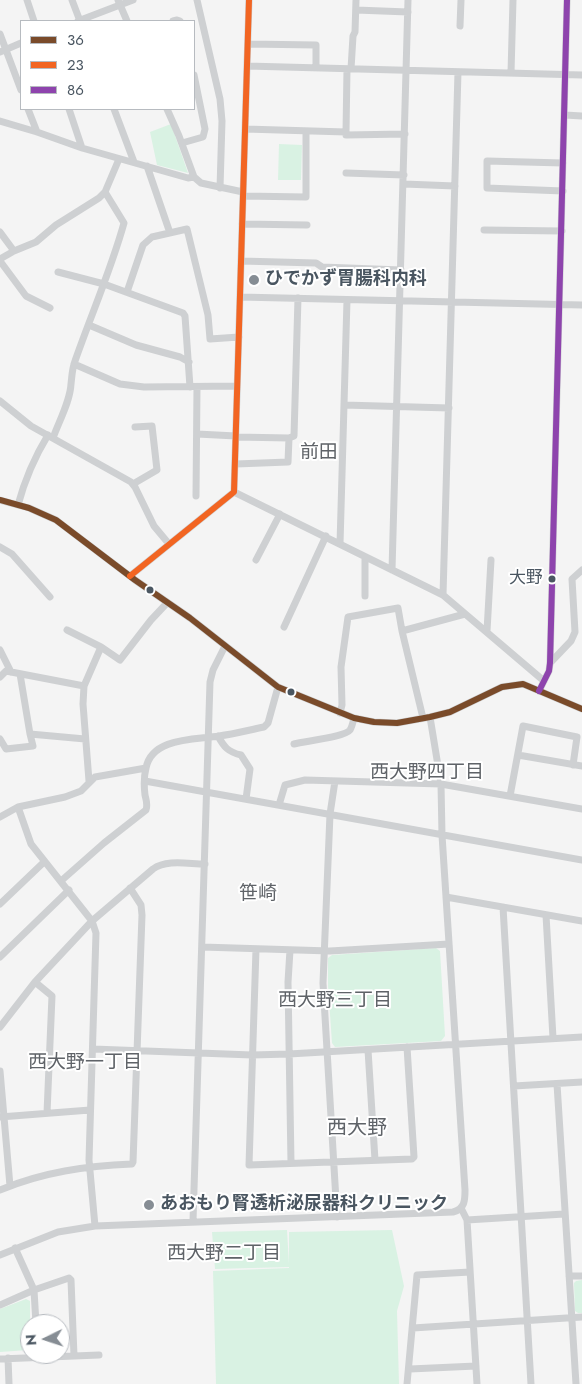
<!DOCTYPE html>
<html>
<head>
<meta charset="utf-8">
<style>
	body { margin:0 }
	#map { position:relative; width:582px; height:1384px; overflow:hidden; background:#f4f4f4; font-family:Jost,sans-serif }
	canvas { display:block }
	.legend { position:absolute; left:20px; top:20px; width:175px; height:90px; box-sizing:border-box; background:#fff; border:1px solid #b7bbc0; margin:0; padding:6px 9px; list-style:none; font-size:15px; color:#4a5661 }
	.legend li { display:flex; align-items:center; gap:10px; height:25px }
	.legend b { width:25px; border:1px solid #b7bbc0 }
	.north { position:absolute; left:20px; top:1314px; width:50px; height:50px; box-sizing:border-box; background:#fff; border:1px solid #b7bbc0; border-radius:50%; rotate:266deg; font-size:14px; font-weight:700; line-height:20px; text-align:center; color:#4a5661 }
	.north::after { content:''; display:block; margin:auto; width:18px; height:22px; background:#868d94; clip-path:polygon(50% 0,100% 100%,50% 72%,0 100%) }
</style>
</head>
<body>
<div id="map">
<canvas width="582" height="1384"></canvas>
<ul class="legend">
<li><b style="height:6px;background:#7a4b2a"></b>36</li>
<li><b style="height:6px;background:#f26522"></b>23</li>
<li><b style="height:6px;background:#8e44ad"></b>86</li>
</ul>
<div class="north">N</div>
</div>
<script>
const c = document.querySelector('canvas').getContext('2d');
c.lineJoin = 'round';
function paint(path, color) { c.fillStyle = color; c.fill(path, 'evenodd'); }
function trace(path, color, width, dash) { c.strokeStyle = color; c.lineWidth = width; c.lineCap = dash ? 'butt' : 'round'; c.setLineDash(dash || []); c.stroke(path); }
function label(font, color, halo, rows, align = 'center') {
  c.font = font + ' Jost,"Noto Sans JP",sans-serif'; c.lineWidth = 4; c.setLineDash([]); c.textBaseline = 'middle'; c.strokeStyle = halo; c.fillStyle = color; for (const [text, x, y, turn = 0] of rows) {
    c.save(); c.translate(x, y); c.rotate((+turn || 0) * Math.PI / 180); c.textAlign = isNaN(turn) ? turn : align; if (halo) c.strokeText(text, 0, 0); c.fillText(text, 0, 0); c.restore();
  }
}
paint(new Path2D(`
	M 171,124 L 188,173 L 157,165 L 150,132 Z
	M 279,144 L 302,145 L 301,180 L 278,180 Z
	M 436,948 L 440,951 L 445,1036 L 441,1041 L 335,1047 L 332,1043 L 328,985 L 328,958 L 332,955 Z
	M 287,1230 L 289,1264 L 289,1232 L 392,1230 L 404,1286 L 397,1311 L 399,1384 L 216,1384 L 213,1271 L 289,1268 L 289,1267 L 215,1269 L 212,1232 Z
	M 582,1280 L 582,1313 L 578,1313 L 575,1311 L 574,1283 L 576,1281 Z
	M 26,1299 L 30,1301 L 30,1348 L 28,1350 L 0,1352 L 0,1309 Z`), '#d9f2e3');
trace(new Path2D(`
	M 27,0 L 34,21
	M 72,0 L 80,21
	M 118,0 L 127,21
	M 197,0 L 220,99 L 222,121 L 220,188
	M 356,10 L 408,12
	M 78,21 L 133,0
	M 173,21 L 177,20 L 180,21
	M 460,26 L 461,0
	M 0,34 L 21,90
	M 248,44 L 316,45 L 316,68
	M 0,52 L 21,43
	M 247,66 L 582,75
	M 351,69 L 353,36 L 355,32 L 356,0
	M 511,73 L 513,0
	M 28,109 L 37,132
	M 69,109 L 82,148
	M 114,109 L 134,162
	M 167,109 L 179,136 L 194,177 L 201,183 L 243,192
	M 565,115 L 582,116
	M 0,121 L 37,132 L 82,148 L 188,178 L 194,177
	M 245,129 L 346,132 L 346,135 L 405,134
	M 346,132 L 347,69
	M 182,143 L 203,137 L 205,129 L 194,75
	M 147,166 L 170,233
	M 346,173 L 404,175
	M 404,184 L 455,186
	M 563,191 L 487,188 L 487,161 L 563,163
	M 243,196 L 306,197 L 306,132
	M 242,224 L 307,225
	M 484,230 L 562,231
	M 0,232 L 14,251
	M 0,259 L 14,251 L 36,242 L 56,225 L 99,198 L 105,192 L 119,159
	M 0,261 L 26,296 L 50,308
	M 241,261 L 316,263 L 322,267 L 401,270
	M 58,272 L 104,284 L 183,313 L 185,316 L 190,387
	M 127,292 L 143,245 L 152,237 L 187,229 L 208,315 L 210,339 L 239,337
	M 240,297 L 582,305
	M 89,325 L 136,345 L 180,357 L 189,362
	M 74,364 L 120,384 L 144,387 L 237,386
	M 0,401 L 31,426 L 131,482 L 135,487 L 154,526 L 169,544
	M 344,405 L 449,408
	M 197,434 L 236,436
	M 236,437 L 289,438 L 294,436 L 298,298
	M 53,438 C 59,421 70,402 71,384 C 72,376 72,369 75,361 C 91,315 111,270 124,223 L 105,192
	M 236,464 L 288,462 L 289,438
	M 133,484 L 157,470 L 152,426 L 135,427
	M 234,492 L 443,595 L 544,681
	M 196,496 L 197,387
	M 0,500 L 29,508 L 56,520 L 135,580 L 190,618 L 278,687 L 354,718 L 374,722 L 397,723 L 430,717 L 450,712 L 502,687 L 523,684 L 582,709
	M 18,505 C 25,479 34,458 48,435
	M 340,544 L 347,300
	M 0,547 L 12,554 L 50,597
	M 365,557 L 365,596
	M 256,560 L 280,514
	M 392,570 L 408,0
	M 130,576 L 234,492 L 249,0
	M 443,595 L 458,72
	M 284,627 L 326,536
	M 67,630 L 101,647
	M 487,631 L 491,560
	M 0,650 L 11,672
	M 550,663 L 571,641 L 575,632 L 572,579 L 582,570
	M 20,674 L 30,734
	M 0,677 L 6,671 L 84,686
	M 539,691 L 549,671 L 550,663 L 567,0
	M 340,713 L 342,705 L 341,667 L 348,617 L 398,608 L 402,631
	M 423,718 L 402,631 L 465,614
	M 218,736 C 224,747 228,752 241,755 L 250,769 L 246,799
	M 0,739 L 6,749 L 33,746 L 30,734 L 85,739
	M 294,744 C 305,741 345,737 350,730 C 352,727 353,722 354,718
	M 518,755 L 582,766
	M 89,781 L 83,704 L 84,686 L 101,647 L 120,660 L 151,620 L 167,603
	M 145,781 L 582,860
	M 335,781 L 330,814 L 323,983 L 337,1217
	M 510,796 L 523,726 L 577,737 L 573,765
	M 279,805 L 285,785 L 305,780 L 441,784 L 582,809
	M 18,807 L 31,844 L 92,921 L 96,933 L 89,1160 L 95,1226
	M 0,817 L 18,807 L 65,797 L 81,791 L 95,777 L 146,768
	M 61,881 L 104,843 L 146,810 C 148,804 146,800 145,795 C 144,787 144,776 146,768 C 152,737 196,740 219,736 C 234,734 249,730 264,727 L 268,723 L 278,687
	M 446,897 L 582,921
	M 0,904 L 44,862
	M 503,907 L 531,1384
	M 546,915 L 553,1038
	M 202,947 L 330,951 L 449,944
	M 256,949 L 249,1165 L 412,1159 L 414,1157 L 407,1047
	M 290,950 L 288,982 L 291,1163
	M 0,957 L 69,890
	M 35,982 L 52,996 L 47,1113
	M 0,1027 L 35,982 L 92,921 L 153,869 C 167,859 188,864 205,864
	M 93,1049 L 252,1055 L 289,1054 L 582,1037
	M 368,1050 L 375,1160
	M 0,1071 L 10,1186
	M 557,1084 L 576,1384
	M 514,1086 L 582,1082
	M 0,1117 L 90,1110
	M 0,1190 C 43,1172 86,1166 132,1164 L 133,1162 L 142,915 L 141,905 L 130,888
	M 461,1208 L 467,1220 L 477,1384
	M 467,1220 L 564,1214
	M 193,1221 L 210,682 L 213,670 L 225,646
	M 15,1248 L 34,1290 L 36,1324
	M 0,1255 L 58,1232 L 95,1226 L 453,1212 C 465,1209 465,1200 465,1190 L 442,835 L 441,784 L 430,717
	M 569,1276 L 582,1276
	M 0,1305 L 34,1290 L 69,1278 L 71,1280 L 74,1356
	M 413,1328 L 582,1317
	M 8,1358 L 9,1384
	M 0,1359 L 99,1355
	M 410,1369 L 476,1366
	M 407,1384 L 417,1275 L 470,1272`), '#ced0d2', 7);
trace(new Path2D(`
	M 0,500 L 29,508 L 56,520 L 135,580 L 190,618 L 278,687 L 354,718 L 374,722 L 397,723 L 430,717 L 450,712 L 502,687 L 523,684 L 582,709`), '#7a4b2a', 6);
trace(new Path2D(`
	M 130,576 L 234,492 L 249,0`), '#f26522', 6);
trace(new Path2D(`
	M 539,691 L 549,671 L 550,663 L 567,0`), '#8e44ad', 6);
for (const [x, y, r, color] of [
	[254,280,6,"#868d94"],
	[552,579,4.5,"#4a5661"],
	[150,590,4.5,"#4a5661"],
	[291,692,4.5,"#4a5661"],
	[149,1205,6,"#868d94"]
]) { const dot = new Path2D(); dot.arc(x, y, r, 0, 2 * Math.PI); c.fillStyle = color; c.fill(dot); trace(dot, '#fff', 2); }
label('17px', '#4a5661', '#fff', [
	["大野",543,579]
], 'right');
label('bold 18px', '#4a5661', '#fff', [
	["ひでかず胃腸科内科",265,280],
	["あおもり腎透析泌尿器科クリニック",160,1205]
], 'left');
label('19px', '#5f6368', '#fff', [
	["前田",319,453],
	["西大野四丁目",427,773],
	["笹崎",258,894],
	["西大野三丁目",335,1001],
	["西大野一丁目",85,1063],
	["西大野二丁目",224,1254]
]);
label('20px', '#5f6368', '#fff', [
	["西大野",357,1129]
]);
</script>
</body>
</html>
